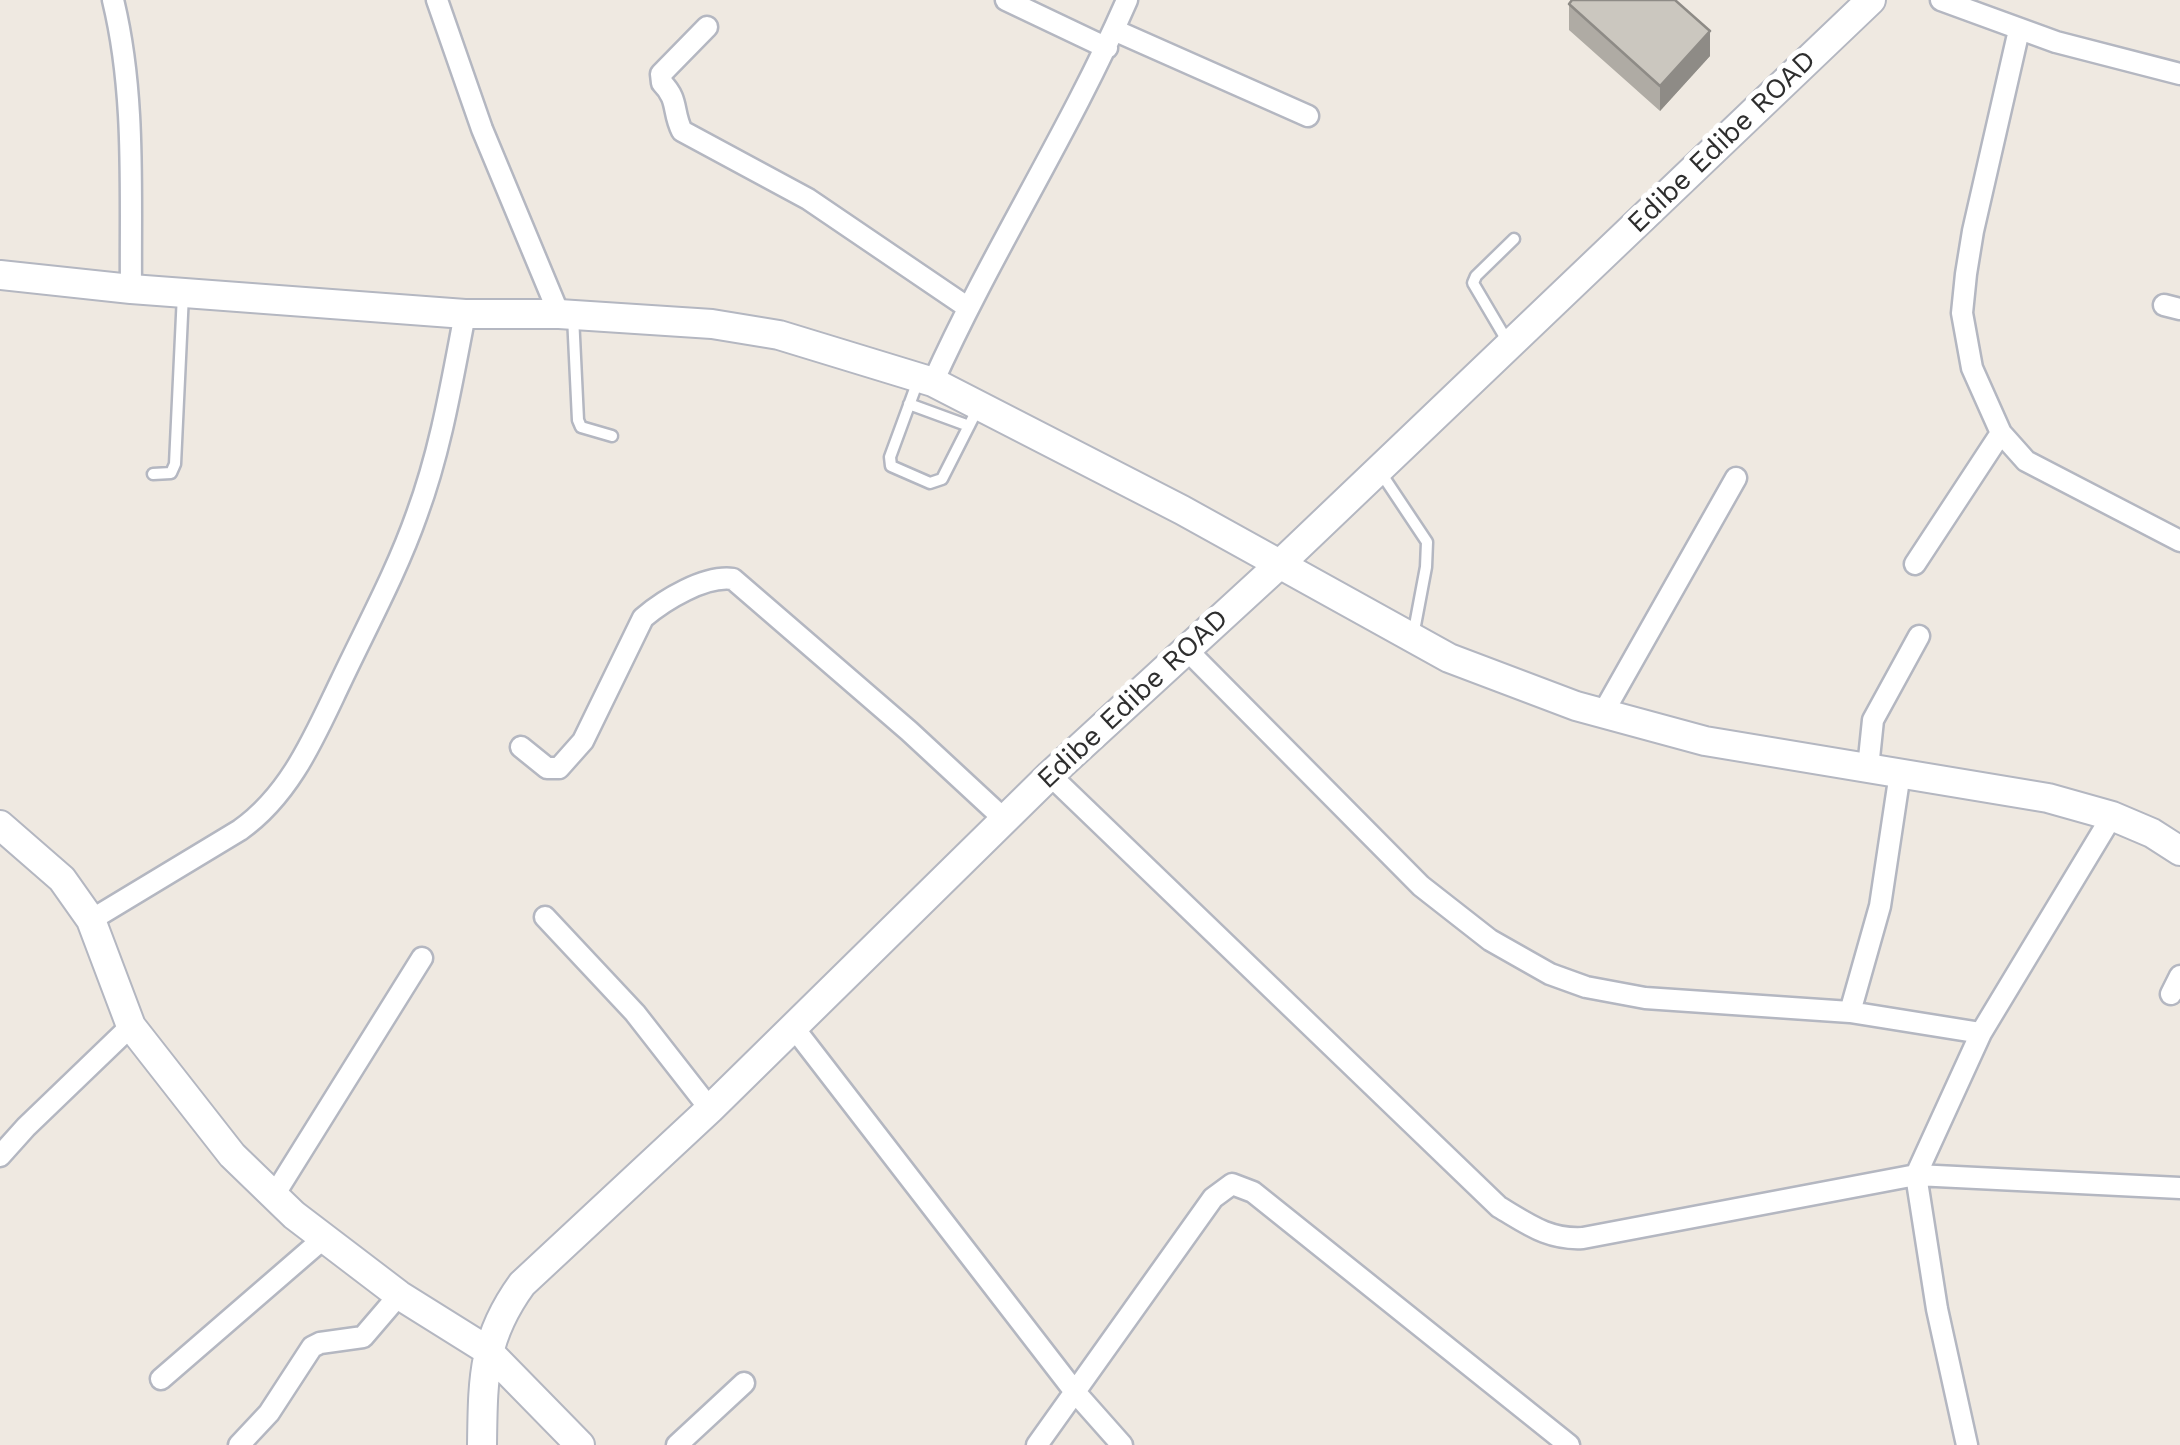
<!DOCTYPE html>
<html>
<head>
<meta charset="utf-8">
<style>
	body { margin:0 }
	canvas { display:block; background:#efe9e1 }
</style>
</head>
<body>
<canvas width="2180" height="1445"></canvas>
<script>
const c = document.querySelector('canvas').getContext('2d');
c.lineJoin = 'round';
function trace(path, color, width, dash) { c.strokeStyle = color; c.lineWidth = width; c.lineCap = dash ? 'butt' : 'round'; c.setLineDash(dash || []); c.stroke(path); }
function paint(path, color) { c.fillStyle = color; c.fill(path, 'evenodd'); }
function label(font, color, halo, rows, align = 'center') {
  c.font = font + ' "Work Sans",sans-serif'; c.lineWidth = 10; c.setLineDash([]); c.textBaseline = 'middle'; c.strokeStyle = halo; c.fillStyle = color; for (const [text, x, y, turn = 0] of rows) {
    c.save(); c.translate(x, y); c.rotate((+turn || 0) * Math.PI / 180); c.textAlign = isNaN(turn) ? turn : align; if (halo) c.strokeText(text, 0, 0); c.fillText(text, 0, 0); c.restore();
  }
}
const lane = new Path2D(`
	M 573,316 L 578,420 L 581,427 L 612,436
	M 1509,344 L 1473,283 L 1476,276 L 1514,239
	M 919,378 L 890,457 L 891,466 L 930,483 L 942,479 L 978,408
	M 909,404 L 969,426
	M 1381,473 L 1427,542 L 1426,567 L 1413,636
	M 153,474 L 171,473 L 175,464 L 183,294`);
const street = new Path2D(`
	M 113,0 C 136,94 130,193 131,289
	M 437,0 L 482,129 L 559,314
	M 1006,0 L 1107,48
	M 1941,0 L 2056,42 L 2180,74
	M 707,27 L 661,74 L 662,83 C 679,100 672,111 682,131 L 808,199 L 967,307
	M 1114,30 L 1308,116
	M 2019,30 L 1973,231 L 1966,274 L 1962,313 L 1972,368 L 2001,433 L 2026,461 L 2180,541
	M 2164,305 L 2180,309
	M 933,382 C 992,251 1070,131 1127,0
	M 1915,564 L 2001,433
	M 1187,650 L 1421,886 L 1490,940 L 1550,974 L 1586,987 L 1645,998 L 1850,1012 L 1981,1033
	M 1603,713 L 1736,478
	M 521,747 L 547,768 L 559,768 L 583,741 L 643,618 C 664,600 705,575 733,579 L 909,731 L 1004,819
	M 1868,768 L 1873,720 L 1919,636
	M 1050,775 L 1499,1207 C 1528,1224 1548,1240 1583,1238 L 1916,1175 L 2180,1188
	M 545,917 L 635,1013 L 710,1109
	M 91,920 L 240,830 C 291,794 315,735 341,681 C 367,626 397,571 417,514 C 441,449 452,381 465,314
	M 2171,994 L 2180,976
	M 1850,1012 L 1880,906 L 1900,773
	M 794,1028 L 1075,1392 L 1122,1445
	M 0,1156 L 26,1127 L 131,1026
	M 273,1197 L 422,958
	M 161,1379 L 324,1238
	M 239,1445 L 269,1413 L 312,1347 L 320,1343 L 363,1337 L 399,1295
	M 677,1445 L 744,1383
	M 1037,1445 L 1213,1198 L 1232,1184 L 1253,1192 L 1569,1445
	M 1967,1445 L 1937,1309 L 1916,1175 L 1981,1033 L 2112,816`);
const secondary = new Path2D(`
	M 0,275 L 131,289 L 465,314 L 559,314 L 712,324 L 779,335 L 933,382 L 1182,510 L 1449,658 L 1576,706 L 1705,741 L 2048,798 L 2112,816 L 2152,833 L 2180,851
	M 0,825 L 62,879 L 91,920 L 131,1026 L 232,1155 L 294,1215 L 399,1295 L 487,1350 L 580,1445
	M 482,1445 C 483,1379 482,1339 522,1284 L 710,1109 L 1050,775 L 1281,563 L 1871,0`);
trace(lane, '#b4b7c1', 15);
trace(street, '#b4b7c1', 25);
trace(secondary, '#b4b7c1', 32);
trace(lane, '#fff', 10);
trace(street, '#fff', 20);
trace(secondary, '#fff', 28);
paint(new Path2D(`
	M 1569,4 L 1710,56 L 1660,111 L 1569,30 Z`), '#afaba4');
paint(new Path2D(`
	M 1710,31 L 1710,56 L 1660,111 L 1660,86 Z`), '#8e8b86');
const building = new Path2D(`
	M 1572,0 L 1675,0 L 1710,31 L 1660,86 L 1569,4 Z`);
paint(building, '#cbc7bf');
trace(building, '#8e8b86', 2.5);
label('28px', '#2e2e2e', '#fff', [
	["Edibe Edibe ROAD",1722,142,-44],
	["Edibe Edibe ROAD",1133,699,-43]
]);
</script>
</body>
</html>
